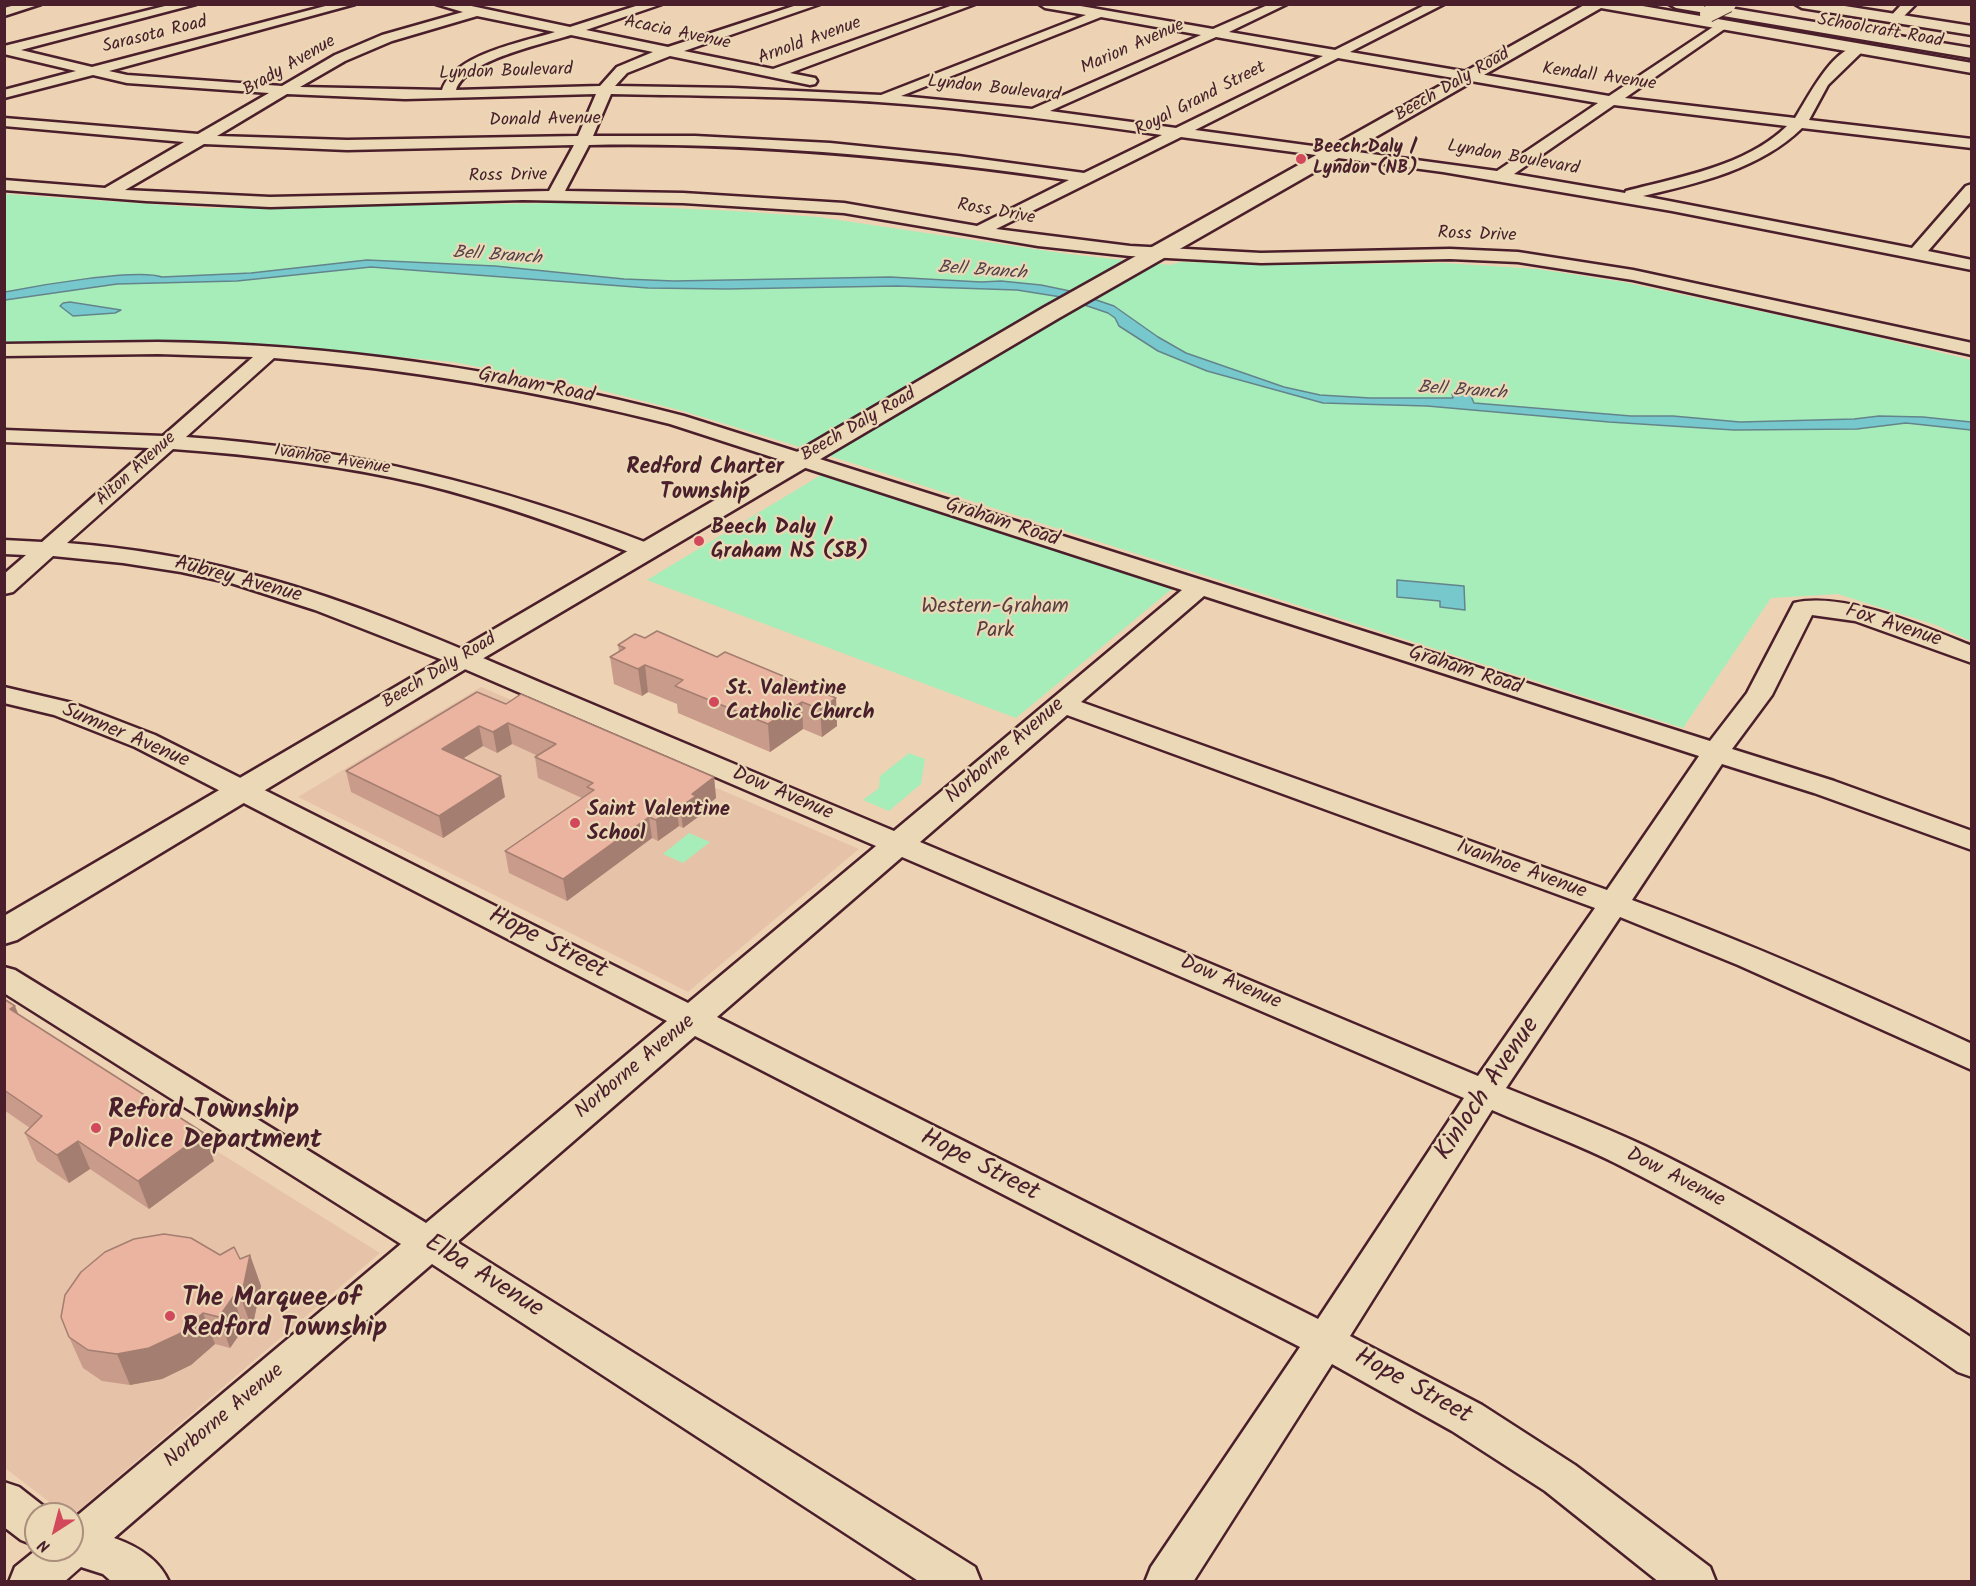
<!DOCTYPE html>
<html>
<head>
<meta charset="utf-8">
<style>
	body { margin:0 }
	#map { position:relative; width:1976px; height:1586px; overflow:hidden; background:#edd3b3; font-family:Kalam,sans-serif }
	canvas { display:block }
	.frame { position:absolute; inset:0; border:6px solid #4a1f2b; pointer-events:none }
	.north { position:absolute; left:24px; top:1502px; width:60px; height:60px; box-sizing:border-box; background:#ebd8b6; border:2px solid #ab8e7e; border-radius:50%; rotate:216deg; font-size:16px; font-weight:700; line-height:24px; text-align:center; color:#4a1f2b }
	.north::after { content:''; display:block; margin:auto; width:21px; height:27px; background:#d1495b; clip-path:polygon(50% 0,100% 100%,50% 72%,0 100%) }
</style>
</head>
<body>
<div id="map">
<canvas width="1976" height="1586"></canvas>
<div class="frame"></div>
<div class="north">N</div>
</div>
<script>
const c = document.querySelector('canvas').getContext('2d');
c.lineJoin = 'round';
function paint(path, color) { c.fillStyle = color; c.fill(path, 'evenodd'); }
function trace(path, color, width, dash) { c.strokeStyle = color; c.lineWidth = width; c.lineCap = dash ? 'butt' : 'round'; c.setLineDash(dash || []); c.stroke(path); }
function label(font, color, halo, rows, align = 'center') {
  c.font = font + ' Kalam,sans-serif'; c.lineWidth = 4.5; c.setLineDash([]); c.textBaseline = 'middle'; c.strokeStyle = halo; c.fillStyle = color; for (const [text, x, y, turn = 0] of rows) {
    c.save(); c.translate(x, y); c.rotate((+turn || 0) * Math.PI / 180); c.textAlign = isNaN(turn) ? turn : align; if (halo) c.strokeText(text, 0, 0); c.fillText(text, 0, 0); c.restore();
  }
}
paint(new Path2D(`
	M 481,687 L 859,849 L 688,992 L 298,797 Z
	M 4,1018 L 380,1253 L 72,1516 L 65,1514 L 5,1468 Z`), '#e6c3a8');
paint(new Path2D(`
	M 5,194 L 207,208 L 566,203 L 734,211 L 818,217 L 1068,254 L 1170,265 L 1181,262 L 1285,265 L 1443,263 L 1537,269 L 1623,282 L 1843,329 L 1971,360 L 1971,641 L 1936,625 L 1838,594 L 1771,598 L 1683,728 L 849,462 L 683,411 L 592,388 L 453,362 L 277,345 L 111,340 L 5,344 Z
	M 821,475 L 1173,588 L 1016,718 L 647,580 Z
	M 909,753 L 925,759 L 921,784 L 889,811 L 863,800 L 879,788 L 880,776 Z
	M 689,833 L 710,842 L 683,863 L 663,854 Z`), '#a7edb9');
const water = new Path2D(`
	M 367,260 L 495,266 L 624,279 L 674,281 L 890,277 L 981,282 L 1001,281 L 1041,285 L 1070,291 L 1114,306 L 1158,337 L 1186,353 L 1284,387 L 1320,395 L 1370,398 L 1453,398 L 1452,394 L 1470,394 L 1474,403 L 1631,416 L 1673,416 L 1740,422 L 1854,419 L 1879,416 L 1923,417 L 1971,422 L 1971,430 L 1906,423 L 1857,429 L 1734,430 L 1609,422 L 1427,406 L 1323,403 L 1207,371 L 1158,351 L 1119,326 L 1115,318 L 1108,313 L 1061,297 L 1017,290 L 897,286 L 727,289 L 648,288 L 371,267 L 237,281 L 117,284 L 5,300 L 5,292 C 35,286 137,268 162,277 L 251,273 Z
	M 70,302 L 121,310 L 115,313 L 73,316 L 60,306 L 63,303 Z
	M 1397,580 L 1464,586 L 1465,610 L 1440,607 L 1440,601 L 1397,597 Z`);
paint(water, '#76c8cd');
trace(water, '#64848c', 1.5);
const minor = new Path2D(`
	M 19,4 L 41,4 L 4,16 L 4,8 Z
	M 173,4 L 196,4 L 21,50 L 92,67 L 333,4 L 355,4 L 109,71 L 127,75 L 282,86 L 335,55 L 382,35 L 463,12 L 436,4 L 462,4 L 570,27 L 642,4 L 662,4 L 586,30 L 668,47 L 800,4 L 820,4 L 684,51 L 773,69 L 956,4 L 975,4 L 790,73 L 815,78 L 817,81 L 815,84 L 810,85 L 670,56 L 627,73 L 615,86 L 733,88 L 881,95 L 1086,15 L 1045,8 L 1039,4 L 1069,4 L 1213,29 L 1270,4 L 1287,4 L 1229,32 L 1335,50 L 1427,4 L 1444,4 L 1350,52 L 1609,96 L 1722,21 L 1728,25 L 1726,28 L 1625,98 L 1795,118 C 1809,96 1830,52 1858,45 L 1865,49 L 1828,85 L 1809,120 L 1972,139 L 1972,148 L 1802,128 C 1760,169 1699,183 1643,196 L 1912,248 L 1966,186 L 1972,184 L 1972,200 L 1928,251 L 1972,260 L 1972,270 L 1672,211 L 1443,172 L 1181,137 L 996,229 L 1130,246 L 1261,253 L 1450,249 L 1518,252 L 1633,270 L 1972,343 L 1972,355 L 1633,280 L 1518,262 L 1450,259 L 1261,263 L 1130,256 L 1038,246 L 844,213 L 683,203 L 523,200 L 270,207 L 146,201 L 4,190 L 4,180 L 105,188 L 184,142 L 4,126 L 4,118 L 198,134 L 269,93 L 127,83 L 93,75 L 4,98 L 4,90 L 76,71 L 4,54 L 4,46 ZM 477,16 L 555,32 C 523,42 454,54 442,90 L 300,87 L 345,61 L 392,41 ZM 1101,17 L 1201,35 L 1032,109 L 901,96 ZM 571,35 L 653,52 L 617,67 L 600,86 L 456,90 C 465,60 543,44 571,35 ZM 1216,37 L 1323,56 L 1176,128 L 1050,111 ZM 1338,58 L 1598,103 L 1497,171 L 1195,130 ZM 287,94 L 405,99 L 596,94 L 578,136 L 347,140 L 217,136 ZM 611,94 C 709,96 807,96 905,104 C 991,111 1077,123 1162,135 L 1084,173 L 958,156 L 830,143 L 695,136 L 593,136 ZM 1614,105 L 1787,126 C 1746,166 1680,177 1626,191 L 1625,193 L 1514,174 ZM 204,144 L 347,150 L 574,145 L 549,191 L 270,197 L 125,190 ZM 589,145 C 750,142 910,157 1069,180 L 977,226 L 844,203 L 683,193 L 565,191 Z
	M 1902,4 L 1916,4 L 1898,22 L 1890,22 L 1888,19 Z
	M 158,342 C 337,344 512,371 684,416 L 1710,741 L 1747,693 L 1794,603 C 1843,591 1925,627 1972,646 L 1972,663 L 1855,621 L 1812,615 L 1772,695 L 1732,749 L 1834,781 L 1972,831 L 1972,850 L 1814,793 L 1722,764 L 1632,900 C 1747,942 1860,992 1972,1044 L 1972,1070 L 1738,965 L 1620,917 L 1506,1088 C 1553,1107 1600,1125 1645,1146 C 1759,1201 1867,1269 1972,1338 L 1972,1377 L 1958,1372 C 1849,1297 1739,1225 1621,1166 C 1580,1145 1535,1129 1492,1110 L 1350,1336 L 1482,1405 L 1575,1465 L 1710,1567 L 1716,1582 L 1659,1582 L 1545,1491 L 1452,1431 L 1332,1364 L 1193,1582 L 1145,1582 L 1151,1567 L 1300,1347 L 695,1036 L 457,1242 L 975,1567 L 981,1582 L 920,1582 L 432,1264 L 114,1538 C 137,1546 159,1559 169,1582 L 112,1582 L 103,1574 L 81,1567 L 64,1582 L 9,1582 L 15,1567 L 36,1550 L 72,1550 L 72,1520 L 401,1244 L 4,993 L 4,967 L 15,970 L 426,1223 L 667,1021 L 135,747 L 54,715 L 4,703 L 4,687 L 72,703 L 155,735 L 688,1003 L 876,846 L 453,664 L 315,610 L 231,583 L 181,572 L 123,563 L 53,556 L 13,592 L 4,594 L 4,574 L 26,555 L 4,554 L 4,540 L 42,542 L 149,448 L 4,442 L 4,430 L 163,436 L 253,357 L 158,354 L 4,356 L 4,344 ZM 274,358 C 409,369 539,391 670,424 L 1182,590 L 894,831 C 781,784 668,736 556,689 C 454,646 353,600 246,573 C 187,557 128,548 67,543 L 173,449 C 257,455 340,465 422,484 C 496,502 568,528 639,556 L 647,558 L 655,556 L 659,551 L 655,546 C 497,485 356,449 186,437 ZM 1204,596 L 1699,756 L 1607,890 L 1081,702 ZM 1067,715 L 1595,908 L 1478,1076 L 920,842 ZM 902,857 L 1464,1098 L 1318,1319 L 717,1017 Z
	M 4,1482 L 19,1487 L 51,1512 L 52,1514 L 36,1514 L 36,1546 L 21,1540 L 4,1527 Z`);
const major = new Path2D(`
	M 1586,4 L 1631,4 L 1972,63 L 1972,73 L 1601,8 L 1059,318 L 487,656 L 17,940 L 4,944 L 4,916 L 1043,308 Z
	M 1795,4 L 1832,4 L 1972,26 L 1972,35 L 1802,8 Z`);
const highway = new Path2D(`
	M 1669,4 L 1705,4 L 1972,48 L 1972,58 L 1676,8 Z`);
trace(minor, '#4a1f2b', 5);
trace(major, '#4a1f2b', 5);
trace(highway, '#4a1f2b', 5);
paint(minor, '#ebd8b6');
paint(major, '#ebd8b6');
paint(highway, '#ebd8b6');
const majorBridge = new Path2D(`
	M 1708,14 L 1728,4`);
trace(majorBridge, '#4a1f2b', 18, []);
trace(majorBridge, '#ebd8b6', 16);
paint(new Path2D(`
	M 645,638 L 717,657 L 836,698 L 837,726 L 822,737 L 803,729 L 770,752 L 678,713 L 677,704 L 648,692 L 642,696 L 614,684 L 610,657 L 619,652 L 618,645 Z
	M 506,704 L 714,777 L 716,798 L 698,812 L 698,817 L 683,828 L 679,826 L 658,841 L 652,838 L 567,901 L 509,873 L 505,851 L 582,798 L 538,778 L 535,757 L 538,756 L 512,744 L 497,753 L 483,746 L 464,758 L 505,797 L 443,838 L 351,792 L 346,771 Z
	M 4,999 L 18,1014 L 214,1161 L 149,1209 L 90,1169 L 69,1183 L 37,1161 L 25,1133 L 30,1128 L 4,1110 Z
	M 220,1255 L 240,1259 L 250,1255 L 261,1286 L 252,1329 L 244,1328 L 230,1348 L 215,1344 L 191,1365 L 162,1379 L 130,1385 L 102,1381 L 83,1368 L 69,1337 Z`), '#c99b8a');
paint(new Path2D(`
	M 645,665 L 648,692 L 642,696 L 638,669 Z
	M 836,698 L 837,726 L 822,737 L 820,709 Z
	M 802,702 L 803,729 L 770,752 L 768,724 Z
	M 508,723 L 512,744 L 497,753 L 493,732 Z
	M 479,726 L 483,746 L 446,769 L 442,749 Z
	M 501,776 L 505,797 L 443,838 L 439,816 Z
	M 714,777 L 716,798 L 698,812 L 698,817 L 683,828 L 680,807 L 692,794 Z
	M 676,805 L 679,826 L 658,841 L 656,820 Z
	M 649,817 L 652,838 L 567,901 L 563,879 Z
	M 15,1006 L 26,1033 L 10,1009 Z
	M 204,1133 L 214,1161 L 149,1209 L 138,1181 Z
	M 78,1141 L 90,1169 L 69,1183 L 57,1155 Z
	M 250,1255 L 261,1286 L 252,1329 L 241,1298 Z
	M 233,1297 L 244,1328 L 230,1348 L 219,1317 Z
	M 203,1313 L 215,1344 L 191,1365 L 162,1379 L 130,1385 L 117,1354 Z`), '#a47e70');
const building = new Path2D(`
	M 657,631 L 717,657 L 725,652 L 836,698 L 820,709 L 802,702 L 768,724 L 675,686 L 683,680 L 645,665 L 638,669 L 610,657 L 625,648 L 618,645 L 635,634 L 645,638 Z
	M 477,692 L 506,704 L 521,694 L 714,777 L 692,794 L 696,796 L 680,807 L 676,805 L 656,820 L 649,817 L 563,879 L 505,851 L 594,790 L 587,787 L 593,783 L 535,757 L 556,744 L 508,723 L 493,732 L 479,726 L 442,749 L 501,776 L 439,816 L 346,771 Z
	M 4,999 L 15,1006 L 10,1009 L 204,1133 L 138,1181 L 78,1141 L 57,1155 L 25,1133 L 42,1116 L 4,1090 Z
	M 164,1234 L 191,1238 L 220,1255 L 234,1247 L 240,1259 L 250,1255 L 241,1298 L 233,1297 L 219,1317 L 203,1313 L 179,1334 L 149,1348 L 117,1354 L 88,1350 L 69,1337 L 61,1317 L 65,1295 L 81,1272 L 105,1252 L 134,1239 Z`);
paint(building, '#eab4a0');
trace(building, '#a47e70', 1.5);
for (const [x, y, r, color] of [
	[1301,159,6,"#d1495b"],
	[699,541,6,"#d1495b"],
	[714,702,6,"#d1495b"],
	[575,823,6,"#d1495b"],
	[96,1128,6,"#d1495b"],
	[170,1316,6,"#d1495b"]
]) { const dot = new Path2D(); dot.arc(x, y, r, 0, 2 * Math.PI); c.fillStyle = color; c.fill(dot); trace(dot, '#ebd8b6', 2); }
label('18px', '#4a1f2b', '#ebd8b6', [
	["Schoolcraft Road",1880,32,10],
	["Acacia Avenue",677,34,12],
	["Sarasota Road",155,36,-14],
	["Arnold Avenue",810,42,-20],
	["Marion Avenue",1133,48,-24],
	["Brady Avenue",290,67,-30],
	["Lyndon Boulevard",506,73,-2],
	["Kendall Avenue",1599,78,8],
	["Beech Daly Road",1453,86,-30],
	["Lyndon Boulevard",994,90,6],
	["Royal Grand Street",1201,100,-27],
	["Donald Avenue",545,121,-1],
	["Lyndon Boulevard",1513,159,10],
	["Ross Drive",508,177,-1],
	["Ross Drive",996,213,10],
	["Ross Drive",1477,236,2],
	["Beech Daly Road",859,426,-30],
	["Ivanhoe Avenue",332,461,9],
	["Alton Avenue",137,470,-42],
	["Beech Daly Road",440,672,-31]
]);
label('bold 18px', '#4a1f2b', '#ebd8b6', [
	["Beech Daly /",1313,149],
	["Lyndon (NB)",1313,170]
], 'left');
label('italic 18px', '#53414b', '#ebd8b6', [
	["Bell Branch",497,257,4],
	["Bell Branch",982,272,4],
	["Bell Branch",1462,392,4]
]);
label('21px', '#4a1f2b', '#ebd8b6', [
	["Graham Road",536,387,11],
	["Graham Road",1002,524,18],
	["Aubrey Avenue",238,581,15],
	["Fox Avenue",1893,627,18],
	["Graham Road",1465,672,18],
	["Sumner Avenue",125,737,23],
	["Norborne Avenue",1006,752,-41],
	["Dow Avenue",782,795,23],
	["Ivanhoe Avenue",1521,871,20],
	["Dow Avenue",1230,984,23],
	["Norborne Avenue",636,1068,-40],
	["Dow Avenue",1675,1179,27],
	["Norborne Avenue",225,1417,-40]
]);
label('bold 21px', '#4a1f2b', '#ebd8b6', [
	["Beech Daly /",711,529],
	["Graham NS (SB)",711,553],
	["St. Valentine",726,690],
	["Catholic Church",726,714],
	["Saint Valentine",587,811],
	["School",587,835]
], 'left');
label('21px', '#583e40', '#ebd8b6', [
	["Western-Graham",995,608],
	["Park",995,632]
]);
label('bold 22px', '#4a1f2b', '#ebd8b6', [
	["Redford Charter",705,469],
	["Township",705,494]
]);
label('26px', '#4a1f2b', '#ebd8b6', [
	["Hope Street",547,945,27],
	["Kinloch Avenue",1489,1090,-56],
	["Hope Street",979,1167,27],
	["Elba Avenue",483,1278,32],
	["Hope Street",1412,1388,29]
]);
label('bold 26px', '#4a1f2b', '#ebd8b6', [
	["Reford Township",108,1113],
	["Police Department",108,1143],
	["The Marquee of",182,1301],
	["Redford Township",182,1331]
], 'left');
</script>
</body>
</html>
